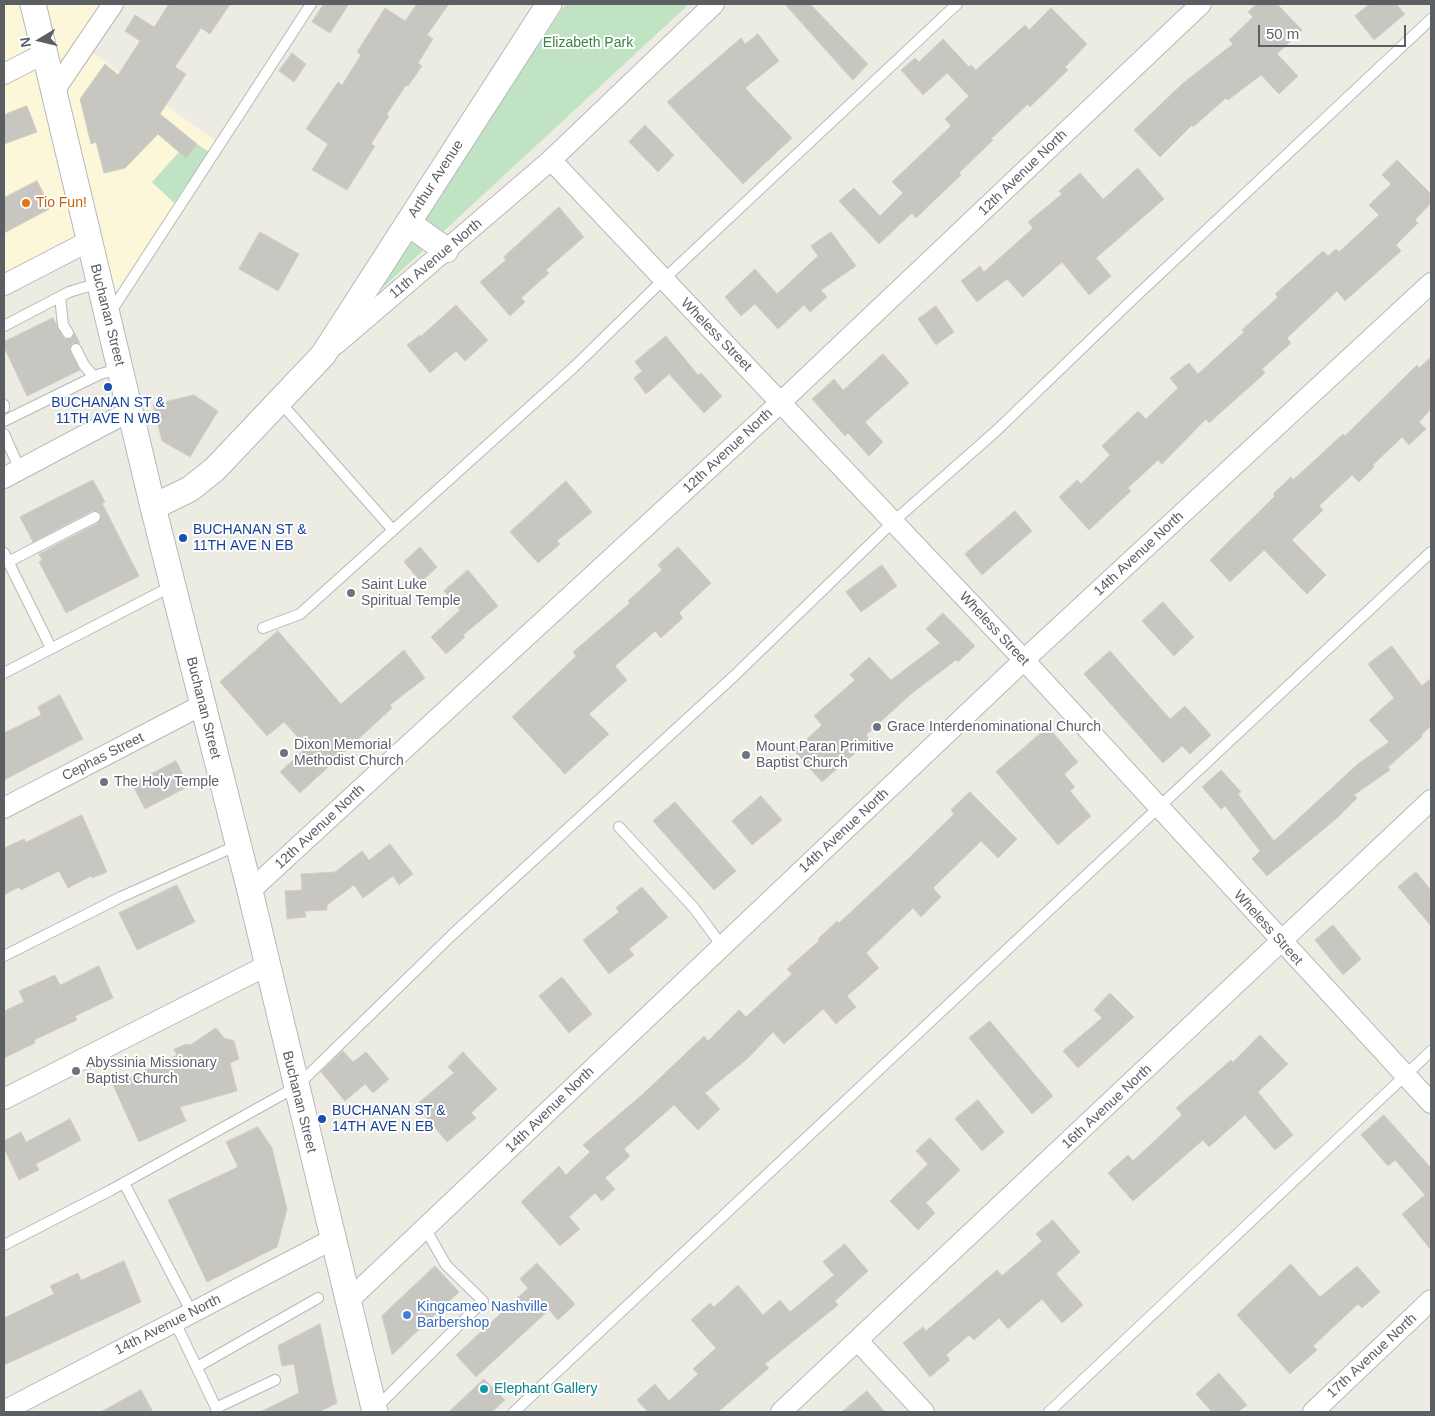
<!DOCTYPE html>
<html>
<head>
<meta charset="utf-8">
<style>
	body { margin:0 }
	#map { position:relative; width:1435px; height:1416px; overflow:hidden; background:#edece3; font-family:Arial,sans-serif }
	canvas { display:block }
	.frame { position:absolute; inset:0; border:5px solid #5b5e63; pointer-events:none }
	.north { position:absolute; left:15px; top:15px; width:50px; height:50px; -webkit-text-stroke:4px #fff; paint-order:stroke; rotate:261deg; font-size:14px; font-weight:700; line-height:20px; text-align:center; color:#5b5e63 }
	.north::after { content:''; display:block; margin:auto; width:18px; height:22px; background:#5b5e63; clip-path:polygon(50% 0,100% 100%,50% 72%,0 100%) }
	.scale { position:absolute; left:1258px; top:25px; width:148px; height:22px; box-sizing:border-box; border:2px solid #5b5e63; border-top:0; padding-left:6px; font-size:15px; line-height:18px; white-space:nowrap; color:#5b5e63; -webkit-text-stroke:4px #fff; paint-order:stroke }
</style>
</head>
<body>
<div id="map">
<canvas width="1435" height="1416"></canvas>
<div class="frame"></div>
<div class="north">N</div>
<div class="scale">50 m</div>
</div>
<script>
const c = document.querySelector('canvas').getContext('2d');
c.lineJoin = 'round';
function paint(path, color) { c.fillStyle = color; c.fill(path, 'evenodd'); }
function trace(path, color, width, dash) { c.strokeStyle = color; c.lineWidth = width; c.lineCap = dash ? 'butt' : 'round'; c.setLineDash(dash || []); c.stroke(path); }
function label(font, color, halo, rows, align = 'center') {
  c.font = font + ' Arial,sans-serif'; c.lineWidth = 4; c.setLineDash([]); c.textBaseline = 'middle'; c.strokeStyle = halo; c.fillStyle = color; for (const [text, x, y, turn = 0] of rows) {
    c.save(); c.translate(x, y); c.rotate((+turn || 0) * Math.PI / 180); c.textAlign = isNaN(turn) ? turn : align; if (halo) c.strokeText(text, 0, 0); c.fillText(text, 0, 0); c.restore();
  }
}
paint(new Path2D(`
	M 4,4 L 113,4 L 84,47 L 220,144 L 108,317 L 89,242 L 4,285 Z`), '#fcf7d9');
paint(new Path2D(`
	M 566,4 L 689,4 L 363,306 Z
	M 197,144 L 209,152 L 174,203 L 152,182 L 179,152 L 186,158 Z`), '#c0e3c4');
const building = new Path2D(`
	M 169,4 L 230,4 L 210,34 L 201,28 L 175,67 L 186,74 L 160,114 L 197,144 L 186,158 L 158,134 L 125,168 L 104,173 L 96,142 L 91,144 L 80,99 L 105,64 L 118,75 L 140,41 L 125,31 L 135,15 L 154,27 Z
	M 324,4 L 349,4 L 330,33 L 312,22 Z
	M 417,4 L 449,4 L 427,35 L 433,39 L 418,63 L 422,66 L 408,86 L 406,85 L 387,114 L 389,116 L 371,144 L 375,146 L 347,190 L 312,170 L 328,144 L 306,129 L 338,82 L 342,85 L 361,55 L 357,52 L 385,8 L 405,21 Z
	M 785,4 L 810,4 L 868,64 L 853,80 Z
	M 1257,4 L 1277,4 L 1302,30 L 1277,54 L 1298,76 L 1279,94 L 1261,75 L 1228,100 L 1226,98 L 1193,127 L 1192,125 L 1160,157 L 1134,130 L 1182,84 L 1233,44 L 1229,40 L 1253,17 L 1248,12 Z
	M 1370,4 L 1396,4 L 1405,14 L 1374,40 L 1355,16 Z
	M 1051,8 L 1087,44 L 1065,67 L 1068,70 L 1030,107 L 1028,104 L 991,139 L 993,140 L 959,173 L 961,175 L 940,195 L 916,218 L 912,213 L 879,244 L 839,201 L 854,188 L 880,216 L 903,193 L 892,182 L 951,126 L 945,119 L 969,96 L 947,73 L 923,95 L 901,70 L 915,58 L 919,62 L 943,39 L 969,67 L 971,65 L 976,70 L 1025,25 L 1029,30 Z
	M 758,34 L 779,61 L 745,88 L 792,138 L 743,184 L 667,102 L 741,38 L 745,44 Z
	M 292,53 L 306,64 L 294,82 L 279,71 Z
	M 27,106 L 37,132 L 4,144 L 4,115 Z
	M 645,125 L 674,155 L 658,172 L 629,142 Z
	M 1397,160 L 1431,194 L 1431,203 L 1415,220 L 1418,223 L 1396,245 L 1401,251 L 1345,301 L 1337,291 L 1287,338 L 1291,343 L 1262,369 L 1265,373 L 1209,423 L 1206,419 L 1162,464 L 1158,460 L 1128,488 L 1131,491 L 1089,530 L 1059,497 L 1077,480 L 1081,484 L 1110,455 L 1102,446 L 1138,411 L 1146,419 L 1178,388 L 1170,378 L 1189,363 L 1198,374 L 1244,332 L 1242,330 L 1278,297 L 1275,294 L 1323,251 L 1328,256 L 1336,249 L 1339,252 L 1379,215 L 1369,205 L 1391,184 L 1382,175 Z
	M 1138,168 L 1164,199 L 1096,258 L 1111,276 L 1089,295 L 1062,262 L 1023,297 L 1007,279 L 977,302 L 961,281 L 980,266 L 984,272 L 1033,228 L 1028,222 L 1062,194 L 1059,191 L 1080,173 L 1103,199 Z
	M 37,181 L 51,208 L 4,233 L 4,198 Z
	M 559,207 L 584,237 L 546,270 L 549,273 L 521,298 L 525,302 L 510,316 L 480,282 L 506,260 L 504,257 Z
	M 260,232 L 299,254 L 278,291 L 239,269 Z
	M 831,232 L 856,266 L 821,290 L 827,297 L 810,312 L 804,305 L 778,329 L 755,304 L 741,316 L 725,297 L 755,269 L 777,294 L 818,256 L 811,246 Z
	M 456,305 L 488,340 L 465,361 L 456,351 L 430,373 L 407,345 L 420,335 L 421,336 Z
	M 936,306 L 954,332 L 936,345 L 918,319 Z
	M 53,318 L 64,339 L 71,339 L 75,333 L 80,344 L 73,343 L 69,349 L 80,370 L 27,396 L 4,347 L 4,342 Z
	M 666,336 L 698,375 L 701,373 L 722,396 L 704,413 L 669,374 L 646,394 L 634,378 L 642,371 L 635,362 Z
	M 883,354 L 909,383 L 865,422 L 883,442 L 869,456 L 848,433 L 845,436 L 812,399 L 834,379 L 843,390 Z
	M 1431,357 L 1431,409 L 1419,422 L 1426,429 L 1409,445 L 1402,437 L 1373,465 L 1374,467 L 1359,482 L 1352,475 L 1319,506 L 1323,510 L 1292,540 L 1326,575 L 1307,594 L 1264,550 L 1230,582 L 1210,560 L 1275,496 L 1273,494 L 1291,477 L 1293,480 L 1343,434 L 1345,436 L 1417,365 L 1419,368 Z
	M 194,395 L 218,411 L 190,457 L 162,441 L 153,405 Z
	M 93,480 L 105,502 L 102,503 L 139,576 L 66,613 L 39,562 L 42,560 L 39,554 L 98,523 L 101,514 L 98,511 L 92,511 L 33,542 L 20,517 Z
	M 566,481 L 592,512 L 557,541 L 560,544 L 538,563 L 510,532 Z
	M 1015,511 L 1032,531 L 982,575 L 965,554 Z
	M 420,547 L 437,567 L 421,582 L 404,562 Z
	M 678,547 L 711,583 L 679,613 L 683,618 L 661,638 L 655,631 L 615,666 L 627,680 L 589,714 L 609,734 L 565,774 L 512,717 L 576,656 L 573,652 L 630,603 L 628,601 L 662,570 L 658,565 Z
	M 882,565 L 897,586 L 861,612 L 846,592 Z
	M 468,570 L 498,606 L 463,635 L 465,637 L 446,654 L 431,637 L 460,610 L 444,591 Z
	M 1163,602 L 1194,637 L 1174,656 L 1142,621 Z
	M 943,613 L 975,646 L 958,662 L 956,660 L 911,694 L 866,735 L 870,740 L 822,782 L 794,751 L 822,725 L 814,716 L 855,680 L 850,675 L 869,657 L 891,680 L 940,643 L 926,629 Z
	M 278,631 L 341,704 L 404,650 L 425,678 L 390,705 L 392,708 L 300,793 L 280,772 L 307,747 L 284,722 L 267,736 L 220,682 Z
	M 1392,646 L 1422,686 L 1431,678 L 1431,726 L 1421,735 L 1423,736 L 1388,767 L 1390,770 L 1354,795 L 1357,798 L 1337,818 L 1267,876 L 1252,859 L 1260,851 L 1225,806 L 1221,809 L 1202,787 L 1221,770 L 1241,792 L 1238,794 L 1274,841 L 1359,763 L 1389,742 L 1369,720 L 1394,698 L 1368,664 Z
	M 1110,651 L 1170,719 L 1185,706 L 1211,735 L 1190,754 L 1182,746 L 1163,763 L 1084,674 Z
	M 60,695 L 83,739 L 4,780 L 4,733 L 41,715 L 38,707 Z
	M 1048,727 L 1078,762 L 1064,774 L 1075,787 L 1070,791 L 1091,816 L 1058,845 L 996,772 Z
	M 176,761 L 189,786 L 145,809 L 132,784 Z
	M 970,792 L 1017,839 L 998,858 L 981,841 L 933,888 L 941,897 L 921,917 L 913,908 L 866,953 L 879,968 L 847,996 L 856,1007 L 836,1024 L 823,1009 L 784,1044 L 773,1032 L 747,1059 L 705,1093 L 720,1109 L 698,1130 L 674,1105 L 624,1149 L 630,1156 L 605,1178 L 615,1189 L 602,1201 L 595,1193 L 569,1217 L 580,1229 L 560,1246 L 521,1202 L 559,1166 L 566,1175 L 590,1152 L 583,1145 L 643,1094 L 704,1036 L 708,1041 L 739,1010 L 746,1017 L 792,974 L 787,969 L 819,941 L 818,939 L 837,921 L 839,923 L 910,857 L 954,814 L 951,810 Z
	M 761,796 L 782,820 L 752,845 L 732,821 Z
	M 675,802 L 736,871 L 714,890 L 653,821 Z
	M 82,815 L 107,872 L 92,878 L 91,876 L 68,888 L 59,871 L 21,890 L 19,887 L 4,895 L 4,848 L 24,839 L 26,842 Z
	M 390,844 L 413,874 L 399,885 L 393,876 L 363,898 L 354,885 L 327,905 L 327,910 L 305,911 L 306,917 L 287,919 L 285,891 L 302,890 L 301,874 L 335,872 L 362,851 L 369,860 Z
	M 1416,872 L 1431,890 L 1431,926 L 1398,887 Z
	M 177,885 L 195,922 L 137,950 L 119,913 Z
	M 642,887 L 668,917 L 629,949 L 634,955 L 609,974 L 583,940 L 619,912 L 616,908 Z
	M 1333,925 L 1361,959 L 1343,975 L 1315,940 Z
	M 99,966 L 113,998 L 75,1016 L 77,1020 L 34,1040 L 35,1043 L 4,1058 L 4,1011 L 24,1002 L 19,991 L 55,975 L 60,985 Z
	M 562,977 L 592,1014 L 569,1033 L 539,996 Z
	M 1110,993 L 1134,1017 L 1078,1068 L 1063,1051 L 1102,1018 L 1094,1010 Z
	M 990,1021 L 1053,1096 L 1032,1114 L 969,1038 Z
	M 216,1028 L 224,1038 L 234,1041 L 239,1059 L 230,1063 L 237,1091 L 180,1107 L 186,1121 L 139,1142 L 113,1085 L 177,1055 L 174,1049 L 187,1044 L 190,1045 Z
	M 1260,1035 L 1288,1064 L 1258,1092 L 1293,1135 L 1275,1150 L 1245,1115 L 1209,1147 L 1203,1140 L 1133,1201 L 1108,1173 L 1128,1155 L 1133,1161 L 1182,1115 L 1176,1108 L 1231,1060 L 1233,1062 Z
	M 343,1051 L 353,1062 L 366,1052 L 389,1079 L 373,1093 L 365,1084 L 345,1101 L 321,1072 Z
	M 463,1052 L 497,1089 L 471,1113 L 476,1118 L 447,1142 L 416,1105 L 454,1073 L 448,1067 Z
	M 978,1100 L 1004,1132 L 982,1151 L 955,1119 Z
	M 1384,1115 L 1431,1168 L 1431,1250 L 1402,1214 L 1425,1195 L 1395,1160 L 1388,1166 L 1361,1135 Z
	M 70,1119 L 81,1140 L 36,1164 L 39,1170 L 19,1180 L 4,1148 L 4,1141 L 21,1132 L 26,1142 Z
	M 258,1127 L 272,1148 L 287,1209 L 277,1247 L 207,1282 L 168,1200 L 238,1167 L 226,1142 Z
	M 930,1138 L 960,1170 L 926,1203 L 935,1213 L 918,1230 L 890,1201 L 928,1164 L 916,1151 Z
	M 1053,1220 L 1080,1252 L 1056,1274 L 1083,1305 L 1062,1323 L 1042,1299 L 1008,1329 L 999,1318 L 974,1340 L 969,1335 L 946,1355 L 950,1360 L 930,1377 L 903,1343 L 923,1327 L 926,1331 L 997,1270 L 1002,1276 L 1042,1241 L 1036,1234 Z
	M 845,1244 L 868,1271 L 835,1301 L 838,1305 L 765,1364 L 769,1368 L 718,1412 L 648,1412 L 637,1400 L 655,1384 L 669,1401 L 698,1374 L 693,1369 L 716,1348 L 691,1320 L 710,1303 L 714,1307 L 738,1285 L 763,1315 L 780,1300 L 790,1312 L 834,1275 L 823,1262 Z
	M 124,1261 L 141,1302 L 4,1365 L 4,1318 L 54,1294 L 50,1286 L 78,1273 L 81,1280 Z
	M 537,1263 L 575,1304 L 558,1320 L 549,1310 L 476,1377 L 456,1355 L 528,1288 L 520,1279 Z
	M 1291,1264 L 1320,1297 L 1357,1266 L 1380,1292 L 1362,1308 L 1358,1304 L 1313,1346 L 1317,1350 L 1290,1374 L 1237,1315 Z
	M 435,1266 L 459,1292 L 392,1355 L 382,1316 Z
	M 320,1324 L 337,1403 L 319,1412 L 260,1412 L 299,1393 L 294,1364 L 282,1366 L 278,1346 Z
	M 1219,1373 L 1247,1405 L 1238,1412 L 1212,1412 L 1196,1394 Z
	M 484,1379 L 505,1400 L 492,1412 L 449,1412 Z
	M 141,1390 L 153,1412 L 101,1412 Z
	M 867,1391 L 885,1412 L 842,1412 Z`);
paint(building, '#c8c6c0');
trace(building, '#d1cec2', 1);
const service = new Path2D(`
	M 60,297 L 63,325 L 68,333
	M 110,313 L 311,4
	M 4,326 L 69,292 L 99,283
	M 76,349 L 84,365 L 94,377
	M 280,402 L 392,529
	M 4,405 L 4,408
	M 4,421 L 100,374 L 120,369
	M 4,434 L 20,470
	M 4,553 L 51,648
	M 8,562 L 95,517
	M 263,628 L 300,614 L 574,367 L 663,280 L 957,4
	M 4,673 L 172,586
	M 619,827 L 694,908 L 722,946
	M 4,956 L 121,897 L 238,845
	M 124,1183 L 192,1313
	M 4,1245 L 111,1190 L 296,1087 L 453,934 L 734,676 L 894,521 L 996,431 L 1132,300 L 1431,19
	M 175,1322 L 218,1412
	M 197,1367 L 318,1298
	M 216,1408 L 275,1380
	M 376,1408 L 483,1301 L 446,1265 L 425,1228
	M 514,1412 L 1431,552
	M 1049,1412 L 1431,1051`);
const minor = new Path2D(`
	M 4,74 L 45,53
	M 54,91 L 113,4
	M 551,160 L 1024,660 L 1431,1103
	M 4,285 L 89,241
	M 336,344 L 551,160 L 714,4
	M 4,478 L 130,411
	M 4,808 L 202,705
	M 250,891 L 780,403 L 1201,4
	M 4,1099 L 266,966
	M 348,1301 L 1024,660 L 1431,283
	M 858,1341 L 924,1412
	M 4,1411 L 333,1239
	M 781,1412 L 1431,800
	M 1313,1412 L 1431,1300`);
const tertiary = new Path2D(`
	M 33,4 L 153,507 L 250,891 L 375,1412
	M 408,223 L 446,250
	M 153,507 L 190,489 L 215,469 L 323,355 L 549,4`);
trace(service, '#b5b8bc', 12);
trace(minor, '#b5b8bc', 22);
trace(tertiary, '#b5b8bc', 27);
trace(service, '#fff', 10);
trace(minor, '#fff', 20);
trace(tertiary, '#fff', 25);
for (const [x, y, r, color] of [
	[26,203,5,"#e8710a"],
	[108,387,5,"#1a4fb4"],
	[183,538,5,"#1a4fb4"],
	[351,593,5,"#6b7280"],
	[877,727,5,"#6b7280"],
	[284,753,5,"#6b7280"],
	[746,755,5,"#6b7280"],
	[104,782,5,"#6b7280"],
	[76,1071,5,"#6b7280"],
	[322,1119,5,"#1a4fb4"],
	[407,1315,5,"#3f7fe0"],
	[484,1389,5,"#0f9aa8"]
]) { const dot = new Path2D(); dot.arc(x, y, r, 0, 2 * Math.PI); c.fillStyle = color; c.fill(dot); trace(dot, '#fff', 2); }
label('14px', '#3a8346', '#fff', [
	["Elizabeth Park",588,43]
]);
label('14px', '#5b5e63', '#fff', [
	["12th Avenue North",1023,173,-44],
	["Arthur Avenue",436,179,-57],
	["11th Avenue North",436,259,-40],
	["Buchanan Street",107,315,76],
	["Wheless Street",716,335,46],
	["12th Avenue North",728,451,-43],
	["14th Avenue North",1139,554,-43],
	["Wheless Street",994,629,47],
	["Buchanan Street",203,708,76],
	["Cephas Street",103,757,-27],
	["12th Avenue North",320,827,-43],
	["14th Avenue North",844,831,-43],
	["Wheless Street",1268,928,48],
	["Buchanan Street",299,1102,76],
	["16th Avenue North",1107,1107,-43],
	["14th Avenue North",550,1110,-44],
	["14th Avenue North",168,1325,-27],
	["17th Avenue North",1372,1356,-43]
]);
label('14px', '#c56008', '#fff', [
	["Tio Fun!",36,203]
], 'left');
label('14px', '#164399', '#fff', [
	["BUCHANAN ST &",108,403,"center"],
	["11TH AVE N WB",108,419,"center"],
	["BUCHANAN ST &",193,530],
	["11TH AVE N EB",193,546],
	["BUCHANAN ST &",332,1111],
	["14TH AVE N EB",332,1127]
], 'left');
label('14px', '#5b616d', '#fff', [
	["Saint Luke",361,585],
	["Spiritual Temple",361,601],
	["Grace Interdenominational Church",887,727],
	["Dixon Memorial",294,745],
	["Methodist Church",294,761],
	["Mount Paran Primitive",756,747],
	["Baptist Church",756,763],
	["The Holy Temple",114,782],
	["Abyssinia Missionary",86,1063],
	["Baptist Church",86,1079]
], 'left');
label('14px', '#366cbe', '#fff', [
	["Kingcameo Nashville",417,1307],
	["Barbershop",417,1323]
], 'left');
label('14px', '#0d838f', '#fff', [
	["Elephant Gallery",494,1389]
], 'left');
</script>
</body>
</html>
